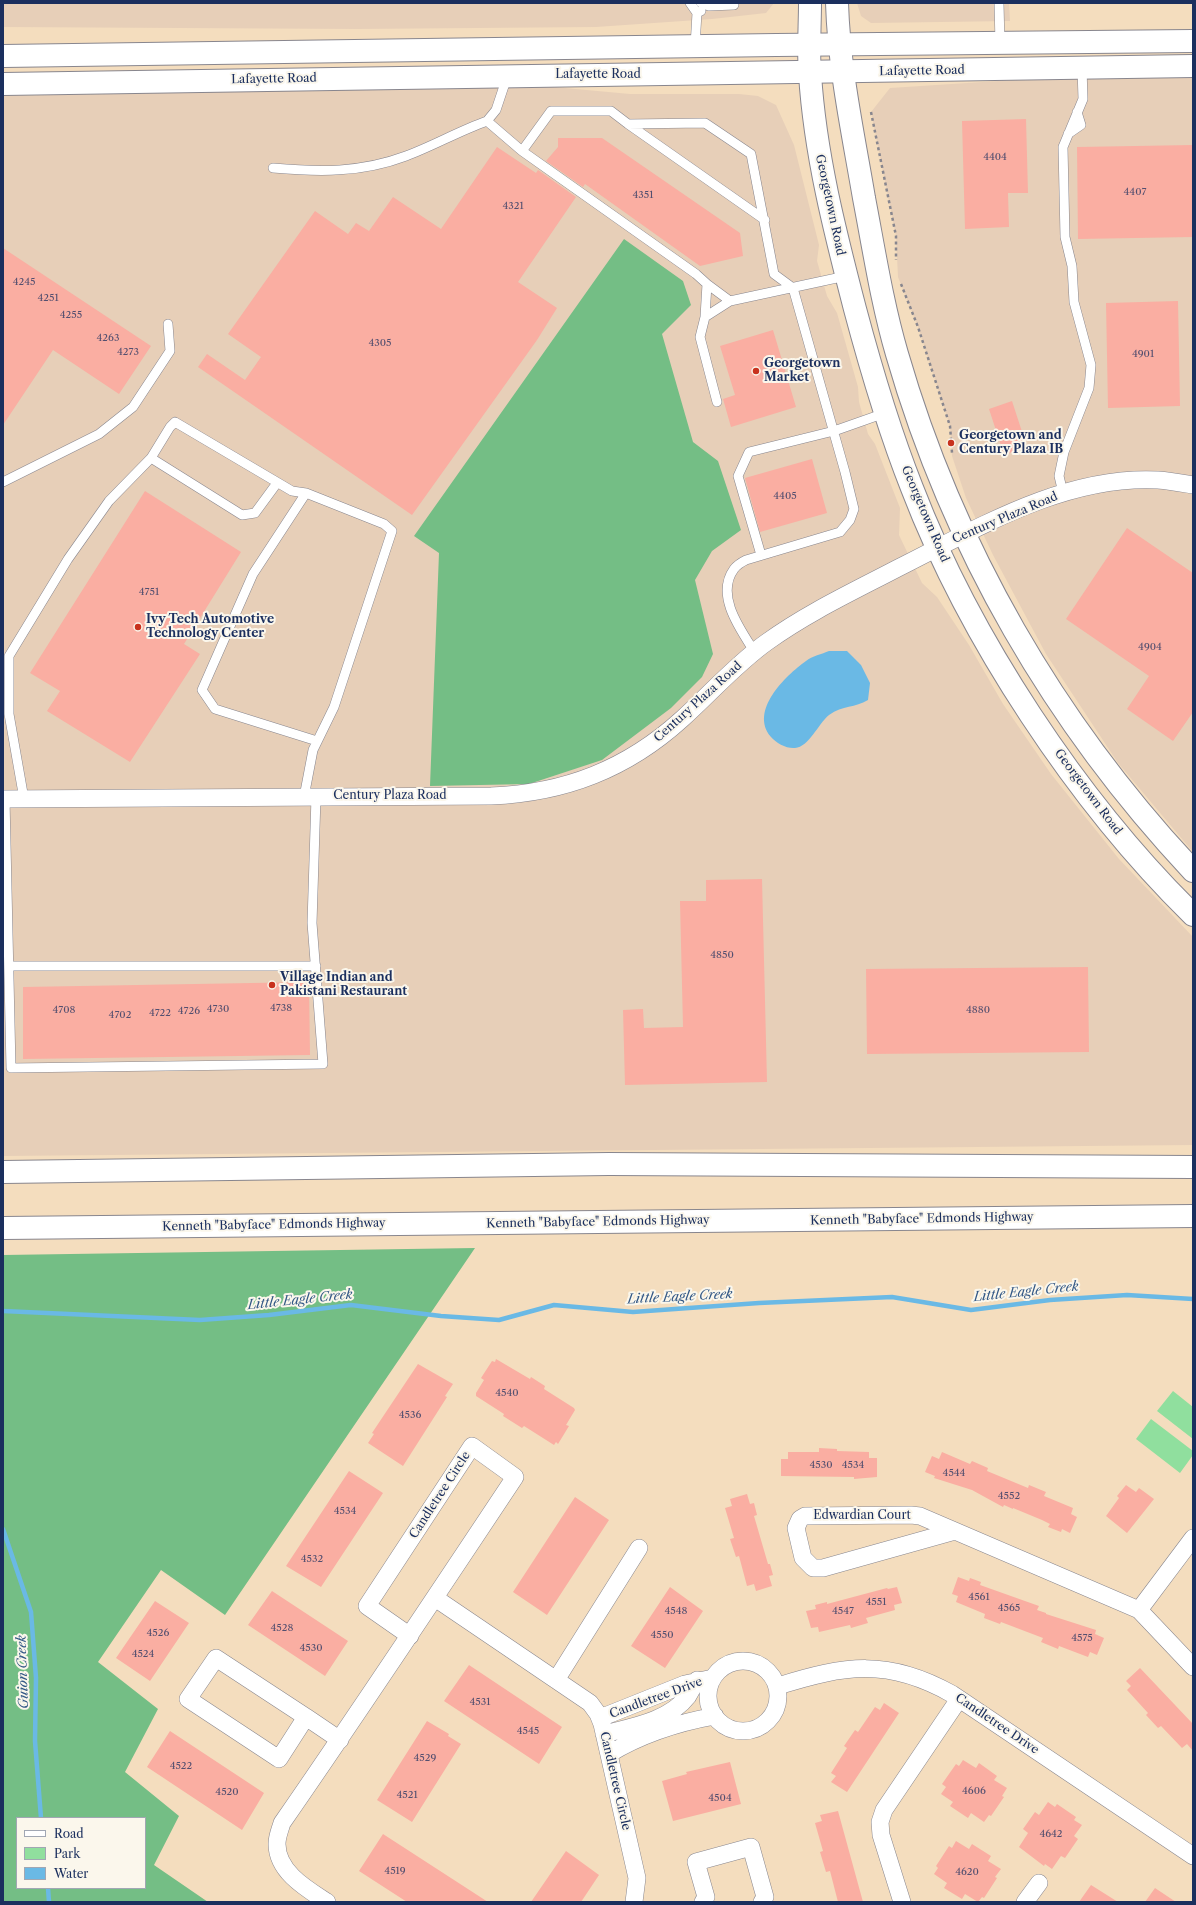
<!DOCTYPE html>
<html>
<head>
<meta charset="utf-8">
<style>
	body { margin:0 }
	#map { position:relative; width:1196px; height:1905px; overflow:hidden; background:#f4ddbe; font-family:"Libre Caslon Text",serif }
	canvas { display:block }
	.frame { position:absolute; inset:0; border:4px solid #1b2f5e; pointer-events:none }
	.legend { position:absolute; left:16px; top:1817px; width:130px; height:72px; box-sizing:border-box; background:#fbf7ec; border:1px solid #a1a7b3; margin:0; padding:5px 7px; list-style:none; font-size:12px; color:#1b2f5e }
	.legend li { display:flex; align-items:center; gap:8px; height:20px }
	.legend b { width:20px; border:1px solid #a1a7b3 }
</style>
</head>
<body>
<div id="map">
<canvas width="1196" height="1905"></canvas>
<div class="frame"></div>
<ul class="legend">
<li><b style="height:5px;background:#fff"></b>Road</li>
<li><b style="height:11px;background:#90df9e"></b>Park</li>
<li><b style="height:11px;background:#6ab9e5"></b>Water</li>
</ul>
</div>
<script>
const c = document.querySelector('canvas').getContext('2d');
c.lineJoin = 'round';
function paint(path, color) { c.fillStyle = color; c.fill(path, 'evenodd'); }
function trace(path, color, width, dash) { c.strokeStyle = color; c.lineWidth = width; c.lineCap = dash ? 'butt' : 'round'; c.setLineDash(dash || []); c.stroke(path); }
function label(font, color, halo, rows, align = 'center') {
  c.font = font + ' "Libre Caslon Text",serif'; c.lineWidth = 4; c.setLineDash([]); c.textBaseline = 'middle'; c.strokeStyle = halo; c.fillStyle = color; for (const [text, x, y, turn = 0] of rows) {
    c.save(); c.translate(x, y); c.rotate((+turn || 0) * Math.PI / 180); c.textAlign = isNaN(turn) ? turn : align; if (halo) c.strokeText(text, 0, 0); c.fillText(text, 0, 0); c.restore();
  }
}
paint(new Path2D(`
	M 3,3 L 774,3 L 766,13 L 712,19 L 596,27 L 357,29 L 3,27 Z
	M 857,3 L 1009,3 L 1010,21 L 871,23 L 861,16 Z
	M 1193,77 L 1193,852 L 1118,763 L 1046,654 L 993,555 L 966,498 L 952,456 L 950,426 L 918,327 L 898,277 L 896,236 L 871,112 L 890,88 L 1029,79 Z
	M 478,87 L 554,87 L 630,94 L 739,94 L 758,96 L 776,105 L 794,145 L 819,245 L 817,261 L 827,296 L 837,313 L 858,387 L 859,402 L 868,434 L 875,444 L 900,508 L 899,535 L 922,583 L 937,597 L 969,645 L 1003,704 L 1051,774 L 1119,859 L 1193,937 L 1193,1145 L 3,1156 L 3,96 Z`), '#e7cfb8');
paint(new Path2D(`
	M 1173,1391 L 1193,1407 L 1193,1439 L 1157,1411 Z
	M 1151,1419 L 1193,1451 L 1193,1455 L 1180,1473 L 1136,1439 Z`), '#90df9e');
paint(new Path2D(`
	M 624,239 L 683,281 L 691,305 L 662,334 L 693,442 L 718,461 L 741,530 L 712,551 L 695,580 L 713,654 L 702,677 L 671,708 L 602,760 L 529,784 L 430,786 L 439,553 L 414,536 Z
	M 475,1248 L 225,1615 L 161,1570 L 98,1662 L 158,1709 L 125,1772 L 179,1816 L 154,1865 L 208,1902 L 3,1902 L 3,1255 ZM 17,1818 L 145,1818 L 145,1888 L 17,1888 Z`), '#74be85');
paint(new Path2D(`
	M 829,651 L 847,651 L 861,665 L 870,683 L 868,700 C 855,708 843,705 829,715 C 818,724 809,747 795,748 C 787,749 776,743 771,737 C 749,711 785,676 806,661 C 812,656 822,654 829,651 Z`), '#6ab9e5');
trace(new Path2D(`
	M 3,1311 L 200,1320 L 269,1315 L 351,1305 L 441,1316 L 499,1320 L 554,1305 L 633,1312 L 759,1303 L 892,1297 L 971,1310 L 1050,1300 L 1127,1295 L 1193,1299
	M 3,1529 L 31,1612 L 36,1678 L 35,1741 L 41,1818
	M 48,1888 L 49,1902`), '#6ab9e5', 4.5);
paint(new Path2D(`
	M 1026,119 L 1028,193 L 1008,193 L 1009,227 L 965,229 L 962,121 Z
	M 558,138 L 602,138 L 740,233 L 743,256 L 700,266 L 585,184 L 583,187 L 546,161 L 558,147 Z
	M 1193,145 L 1193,237 L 1078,239 L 1077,147 Z
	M 497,147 L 536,173 L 538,170 L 576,197 L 518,282 L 557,308 L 537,340 L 412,515 L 198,367 L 207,354 L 245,380 L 261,357 L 228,334 L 315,211 L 348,234 L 356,223 L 369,231 L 393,197 L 441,229 Z
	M 3,248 L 151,346 L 119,394 L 53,350 L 3,425 Z
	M 1178,301 L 1180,406 L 1108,408 L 1106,303 Z
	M 773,330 L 796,407 L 731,427 L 723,399 L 735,395 L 720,346 Z
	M 1012,401 L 1027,447 L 1004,455 L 989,409 Z
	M 812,459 L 827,513 L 760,532 L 745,478 Z
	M 145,491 L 241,552 L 184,644 L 200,654 L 130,762 L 47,711 L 60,691 L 30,673 Z
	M 1127,528 L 1193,573 L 1193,712 L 1173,741 L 1127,709 L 1149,676 L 1066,619 Z
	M 762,879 L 767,1082 L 625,1085 L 623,1010 L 643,1009 L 644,1028 L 683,1027 L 680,901 L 706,901 L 706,880 Z
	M 1088,967 L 1089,1052 L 867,1054 L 866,969 Z
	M 309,982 L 310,1055 L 23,1059 L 23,987 Z
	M 496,1359 L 530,1379 L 531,1377 L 545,1386 L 544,1389 L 574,1408 L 575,1410 L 566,1425 L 569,1426 L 558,1444 L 556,1442 L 554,1445 L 524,1426 L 522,1428 L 503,1416 L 504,1414 L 476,1396 L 476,1393 L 484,1380 L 481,1378 L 492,1361 L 495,1362 Z
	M 418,1364 L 453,1384 L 445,1396 L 447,1397 L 403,1466 L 368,1443 L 374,1434 L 372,1433 Z
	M 819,1448 L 837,1449 L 837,1451 L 869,1452 L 869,1458 L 877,1458 L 877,1477 L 854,1479 L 854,1477 L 781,1476 L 781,1459 L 788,1459 L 788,1452 L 819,1452 Z
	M 942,1452 L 970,1464 L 972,1461 L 988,1468 L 987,1471 L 1028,1488 L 1029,1485 L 1046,1492 L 1044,1496 L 1073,1508 L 1071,1514 L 1077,1517 L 1070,1533 L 1062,1529 L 1061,1532 L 1048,1527 L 1050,1524 L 1042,1520 L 1013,1508 L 1013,1509 L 1004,1505 L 1003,1507 L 972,1490 L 934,1478 L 935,1476 L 925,1472 L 932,1456 L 939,1459 Z
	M 349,1471 L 383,1493 L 321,1587 L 286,1566 Z
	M 1126,1485 L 1136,1492 L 1139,1488 L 1154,1499 L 1127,1533 L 1106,1516 L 1119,1498 L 1117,1496 Z
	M 747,1494 L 750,1504 L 754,1503 L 757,1515 L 754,1516 L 768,1564 L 770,1564 L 773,1575 L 769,1576 L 772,1586 L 756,1591 L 754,1584 L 747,1586 L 739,1556 L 736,1557 L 730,1539 L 734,1538 L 725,1508 L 732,1506 L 730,1499 Z
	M 575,1497 L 609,1520 L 547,1615 L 513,1592 Z
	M 958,1577 L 969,1581 L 970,1578 L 981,1582 L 980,1585 L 1039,1606 L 1037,1610 L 1046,1613 L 1046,1614 L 1096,1630 L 1095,1634 L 1104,1638 L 1097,1655 L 1090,1652 L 1088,1657 L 1059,1646 L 1058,1649 L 1041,1642 L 1043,1638 L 1001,1622 L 1000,1624 L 984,1618 L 985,1614 L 956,1602 L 958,1596 L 952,1594 Z
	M 670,1587 L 703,1611 L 665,1668 L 631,1646 Z
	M 897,1587 L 902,1603 L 894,1605 L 895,1610 L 866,1618 L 868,1623 L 851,1628 L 850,1625 L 819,1632 L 818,1627 L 811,1628 L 806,1611 L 816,1609 L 815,1605 L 827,1602 L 827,1604 L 887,1588 L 888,1589 Z
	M 272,1591 L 348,1641 L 325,1676 L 248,1625 Z
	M 155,1601 L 189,1623 L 150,1681 L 116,1658 Z
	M 469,1665 L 562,1727 L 539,1764 L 444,1701 Z
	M 1140,1668 L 1193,1724 L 1193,1751 L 1187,1744 L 1182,1748 L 1161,1726 L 1158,1728 L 1146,1715 L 1148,1713 L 1127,1690 L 1131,1686 L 1126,1681 Z
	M 884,1703 L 899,1713 L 847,1792 L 831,1782 L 836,1776 L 831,1773 L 847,1748 L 844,1746 L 855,1730 L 858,1732 L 875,1707 L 880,1710 Z
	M 427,1721 L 449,1734 L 448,1736 L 461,1744 L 412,1822 L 377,1800 Z
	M 170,1731 L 264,1793 L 242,1830 L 147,1767 Z
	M 963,1760 L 976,1768 L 979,1763 L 997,1776 L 994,1780 L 1007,1788 L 1002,1796 L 1004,1797 L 991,1816 L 989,1815 L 984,1822 L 971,1813 L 968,1818 L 950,1806 L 953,1802 L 941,1794 L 946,1787 L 942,1784 L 956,1764 L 959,1766 Z
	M 730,1762 L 741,1804 L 673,1821 L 662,1781 L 687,1774 L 686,1772 Z
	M 1048,1802 L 1055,1807 L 1057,1804 L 1076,1817 L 1074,1820 L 1082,1825 L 1074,1836 L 1078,1839 L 1065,1858 L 1061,1856 L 1052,1869 L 1045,1864 L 1044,1866 L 1019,1847 L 1028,1833 L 1023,1829 L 1035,1812 L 1039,1815 Z
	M 838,1811 L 863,1902 L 838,1902 L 830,1871 L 826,1872 L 820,1852 L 823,1851 L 815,1823 L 822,1821 L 820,1815 Z
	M 383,1834 L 488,1902 L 407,1902 L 359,1871 Z
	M 956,1841 L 969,1849 L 972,1844 L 991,1856 L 988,1861 L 1001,1869 L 995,1877 L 997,1878 L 984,1898 L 982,1897 L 978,1902 L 965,1894 L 962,1899 L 944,1888 L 947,1883 L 934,1874 L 938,1868 L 936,1866 L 949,1846 L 952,1848 Z
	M 566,1851 L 599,1875 L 581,1902 L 531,1902 Z
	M 1091,1885 L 1118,1902 L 1079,1902 Z
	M 1155,1888 L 1176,1902 L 1145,1902 Z`), '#faaea2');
const lane = new Path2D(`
	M 690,3 L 697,13 L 701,11
	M 701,3 L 709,6 L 734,5
	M 999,3 L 1000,44
	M 695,46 L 697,13
	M 487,121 L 522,151 L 551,111 L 611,111 L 628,124 L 705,123 L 751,154 L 774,274 L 793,288 L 845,472 L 854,509 L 850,520 L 840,532 L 746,560 C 742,562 737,565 734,569 C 715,595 740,629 754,651
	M 628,124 L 765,220
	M 1068,134 L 1081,125 L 1077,112
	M 522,151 L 696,274 L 707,284 L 705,317 L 700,337 L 717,402
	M 273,168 C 319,172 361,173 406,156 C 433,146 459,131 487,121 L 496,110 L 507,77
	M 707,284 L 730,301 L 846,276
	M 705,317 L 730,301
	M 151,458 L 242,515 L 255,513 L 277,483
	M 3,482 L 99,434 L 133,407 L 170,351 L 168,324
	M 306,493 L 253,574 L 202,690 L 215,709 L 317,741
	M 1063,493 L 1059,476 L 1064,452 L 1089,388 L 1091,365 L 1074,302 L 1072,266 L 1065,237 L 1063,147 L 1083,99 L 1082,68
	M 761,555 L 738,476 L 749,452 L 834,431 L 885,413
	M 5,799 L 11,1068 L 323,1064 L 312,923 L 316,797
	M 24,799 L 9,714 L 9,656 L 68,559 L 109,501 L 151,458 L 170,427 L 175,422 L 292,491 L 306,493 L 384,524 L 392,531 L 334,707 L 313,750 L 304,797
	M 9,966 L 316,966`);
const street = new Path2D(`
	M 3,799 L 491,796 C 565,793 627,769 682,719 C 710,694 736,664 767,642 C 807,613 854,591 898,568 C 978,528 1065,475 1158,480 C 1170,481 1181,483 1193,485
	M 911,1515 L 920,1516 L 955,1531 L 823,1568 L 813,1568 L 803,1558 L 796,1528 L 800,1519 L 805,1516 Z
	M 955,1531 L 1139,1610 L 1193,1667
	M 435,1598 L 590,1703 L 598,1714 L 602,1724 L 637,1878 L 634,1902
	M 1139,1610 L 1193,1538
	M 216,1658 L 306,1717 L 279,1759 L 188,1699 Z
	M708 1696a35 35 0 1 1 70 0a35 35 0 1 1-70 0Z
	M 556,1680 L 639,1548
	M 778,1686 C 845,1665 888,1658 952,1694 L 1193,1856
	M 306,1717 L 340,1740
	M 600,1718 L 685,1684 L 713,1678
	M 604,1734 C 632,1727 669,1721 688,1696 C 691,1691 694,1685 697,1680
	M 609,1754 C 642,1734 676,1723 715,1716
	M 327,1902 C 307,1889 277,1872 277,1844 C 277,1836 280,1830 282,1823 C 361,1709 438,1593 515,1477 L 472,1446 L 367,1606 L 410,1636
	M 703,1902 L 706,1897 L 696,1862 L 751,1847 L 765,1897 L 762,1902
	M 902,1902 L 881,1835 L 880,1822 L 884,1810 L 959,1699
	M 1025,1902 L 1039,1883`);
const secondary = new Path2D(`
	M 810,3 C 810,27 808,51 810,74 C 815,154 835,232 855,309 C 871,369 889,430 912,488 C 970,639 1078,802 1193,915
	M 837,3 C 839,69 853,133 864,198 C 874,250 882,303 897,354 C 953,548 1055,724 1193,871`);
const primary = new Path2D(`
	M 3,56 L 776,45 L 1193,41
	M 3,84 L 1193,66`);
const highway = new Path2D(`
	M 3,1172 L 609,1164 L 1193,1167
	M 3,1228 L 1193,1216`);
trace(lane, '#88868e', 10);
trace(street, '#88868e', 18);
trace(secondary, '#88868e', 24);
trace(primary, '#88868e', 24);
trace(highway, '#88868e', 24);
trace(new Path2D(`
	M 871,112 L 896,236 L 896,260
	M 901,284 L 918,327 L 950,426 L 952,453`), '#88868e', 2.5, [3, 3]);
trace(lane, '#fff', 9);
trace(street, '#fff', 17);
trace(secondary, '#fff', 22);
trace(primary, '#fff', 22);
trace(highway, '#fff', 22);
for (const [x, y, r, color] of [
	[756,371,4,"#c8321e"],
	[951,443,4,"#c8321e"],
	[138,627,4,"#c8321e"],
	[272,985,4,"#c8321e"]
]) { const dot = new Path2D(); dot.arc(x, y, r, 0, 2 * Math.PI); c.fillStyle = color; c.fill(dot); trace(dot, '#fbf7ec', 1.5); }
label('10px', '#534f6f', null, [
	["4404",995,157],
	["4407",1135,192],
	["4351",643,195],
	["4321",513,206],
	["4245",24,282],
	["4251",48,298],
	["4255",71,315],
	["4263",108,338],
	["4305",380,343],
	["4273",128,352],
	["4901",1143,354],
	["4405",785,496],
	["4751",149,592],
	["4904",1150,647],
	["4850",722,955],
	["4738",281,1008],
	["4730",218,1009],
	["4708",64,1010],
	["4880",978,1010],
	["4726",189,1011],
	["4722",160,1013],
	["4702",120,1015],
	["4540",507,1393],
	["4536",410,1415],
	["4530",821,1465],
	["4534",853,1465],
	["4544",954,1473],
	["4552",1009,1496],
	["4534",345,1511],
	["4532",312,1559],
	["4561",979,1597],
	["4551",876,1602],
	["4565",1009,1608],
	["4548",676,1611],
	["4547",843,1611],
	["4528",282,1628],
	["4526",158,1633],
	["4550",662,1635],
	["4575",1082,1638],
	["4530",311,1648],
	["4524",143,1654],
	["4531",480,1702],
	["4545",528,1731],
	["4529",425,1758],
	["4522",181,1766],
	["4606",974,1791],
	["4520",227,1792],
	["4521",407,1795],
	["4504",720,1798],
	["4642",1051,1834],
	["4519",395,1871],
	["4620",967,1872]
]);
label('12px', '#1b2f5e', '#fbf7ec', [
	["Lafayette Road",922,71,-1],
	["Lafayette Road",598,75],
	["Lafayette Road",274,79,-1],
	["Georgetown Road",830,205,78],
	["Georgetown Road",925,514,67],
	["Century Plaza Road",1005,518,-23],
	["Century Plaza Road",698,702,-42],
	["Georgetown Road",1088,792,53],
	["Century Plaza Road",390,796],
	["Kenneth \"Babyface\" Edmonds Highway",922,1219,-1],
	["Kenneth \"Babyface\" Edmonds Highway",598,1222,-1],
	["Kenneth \"Babyface\" Edmonds Highway",274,1225,-1],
	["Candletree Circle",440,1495,-57],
	["Edwardian Court",862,1516],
	["Candletree Drive",656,1698,-20],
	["Candletree Drive",997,1724,34],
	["Candletree Circle",615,1781,77]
]);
label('bold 12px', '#1b2f5e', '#fbf7ec', [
	["Georgetown",764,364],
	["Market",764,378],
	["Georgetown and",959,436],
	["Century Plaza IB",959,450],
	["Ivy Tech Automotive",146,620],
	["Technology Center",146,634],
	["Village Indian and",280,978],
	["Pakistani Restaurant",280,992]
], 'left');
label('italic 13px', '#335886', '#fbf7ec', [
	["Little Eagle Creek",1026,1292,-6],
	["Little Eagle Creek",680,1297,-3],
	["Little Eagle Creek",300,1300,-6],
	["Guion Creek",23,1672,-92]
]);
</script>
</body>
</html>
